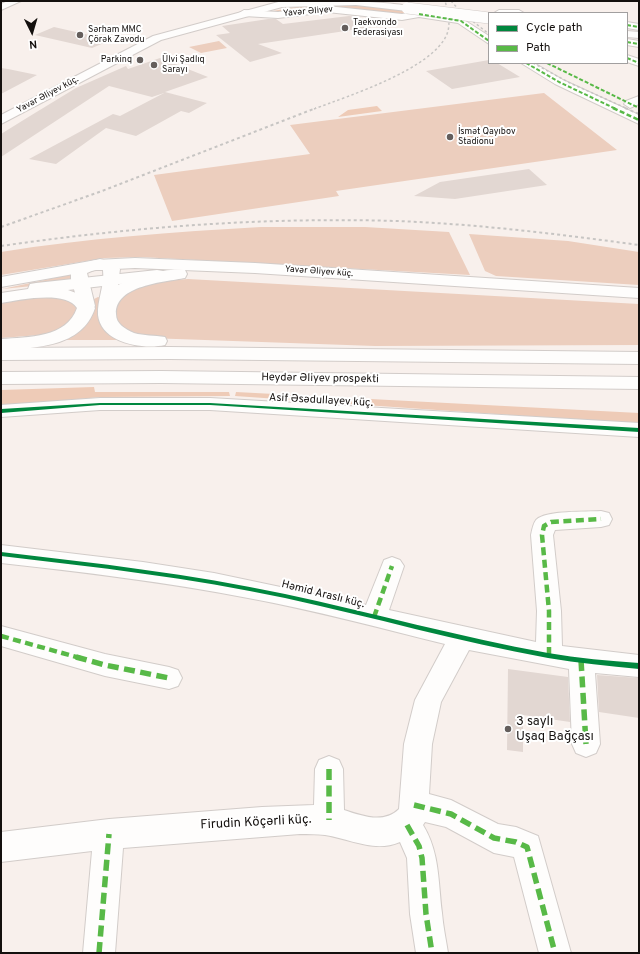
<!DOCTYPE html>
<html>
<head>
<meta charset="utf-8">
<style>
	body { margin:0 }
	#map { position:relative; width:640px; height:954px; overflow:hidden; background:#f8f0ec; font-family:Overpass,sans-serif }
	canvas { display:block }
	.frame { position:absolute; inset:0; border:2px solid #14100e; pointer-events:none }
	.legend { position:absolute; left:488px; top:12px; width:140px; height:52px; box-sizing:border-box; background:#fff; border:1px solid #a19f9f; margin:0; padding:5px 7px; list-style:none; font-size:12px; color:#14100e }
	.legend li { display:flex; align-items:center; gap:8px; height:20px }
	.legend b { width:20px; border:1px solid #a19f9f }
	.north { position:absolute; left:12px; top:12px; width:40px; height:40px; -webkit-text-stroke:3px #fff; paint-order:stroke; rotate:175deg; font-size:11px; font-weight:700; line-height:16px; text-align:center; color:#14100e }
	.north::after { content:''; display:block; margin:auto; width:14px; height:18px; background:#14100e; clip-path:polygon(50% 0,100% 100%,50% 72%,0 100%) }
</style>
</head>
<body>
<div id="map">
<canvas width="640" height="954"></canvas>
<div class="frame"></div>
<ul class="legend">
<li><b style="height:5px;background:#00873e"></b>Cycle path</li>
<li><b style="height:5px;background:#58b947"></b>Path</li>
</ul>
<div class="north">N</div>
</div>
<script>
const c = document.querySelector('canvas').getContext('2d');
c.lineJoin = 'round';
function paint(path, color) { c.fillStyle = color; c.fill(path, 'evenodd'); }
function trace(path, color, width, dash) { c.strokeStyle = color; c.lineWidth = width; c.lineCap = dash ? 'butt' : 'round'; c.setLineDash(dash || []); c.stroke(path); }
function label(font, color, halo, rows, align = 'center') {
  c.font = font + ' Overpass,sans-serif'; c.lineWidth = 4; c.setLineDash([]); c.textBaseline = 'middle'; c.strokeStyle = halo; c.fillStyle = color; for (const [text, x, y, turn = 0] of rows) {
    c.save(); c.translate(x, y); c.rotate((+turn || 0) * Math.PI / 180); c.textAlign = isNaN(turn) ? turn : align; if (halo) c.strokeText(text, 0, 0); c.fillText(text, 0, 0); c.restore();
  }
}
paint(new Path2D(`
	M 219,41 L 227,48 L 201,53 L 189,47 Z
	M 544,93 L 617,150 L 336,191 L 339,196 L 172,221 L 154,175 L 310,154 L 290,125 Z
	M 261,227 L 365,227 L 449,232 L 470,275 L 141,257 L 105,258 L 1,275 L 1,252 C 87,238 173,232 261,227 Z
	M 469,234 L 568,241 L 639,252 L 639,285 L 496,276 L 485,271 Z
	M 73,274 L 74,282 L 2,289 Z
	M 188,279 L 639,304 L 639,345 L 375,346 L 148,338 L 132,335 L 113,321 L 112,304 L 131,288 L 160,281 Z
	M 38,297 L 65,298 L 79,307 L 75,321 L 52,334 L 1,338 L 1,302 Z
	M 98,297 L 102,298 L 124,340 L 58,340 C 79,332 96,325 92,300 Z`), '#eccebe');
paint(new Path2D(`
	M 348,4 L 413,12 L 403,15 L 336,7 L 282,14 L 273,12 L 273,11 L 307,5 Z
	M 377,106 L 382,111 L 338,117 L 348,110 Z
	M 94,387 L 95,392 L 229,392 L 230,396 L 101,397 L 1,406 L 1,390 Z
	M 236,392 L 639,413 L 639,424 L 235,396 Z`), '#eecbb7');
paint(new Path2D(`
	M 349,16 L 356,17 L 372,27 L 258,44 L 282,53 L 250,62 L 216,35 L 230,33 L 222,26 L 268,19 L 276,19 L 283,24 Z
	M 54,27 L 111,40 L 92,48 L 35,35 Z
	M 160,58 L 208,77 L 165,92 L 207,103 L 189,113 L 181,111 L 136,136 L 106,128 L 56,164 L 29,159 L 113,114 L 120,116 L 164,93 L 152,97 L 109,86 L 1,157 L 1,134 L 30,116 L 76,88 L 126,66 L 128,69 Z
	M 489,60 L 489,63 L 497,63 L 520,77 L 452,89 L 426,71 Z
	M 1,68 L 8,69 L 37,75 L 1,94 Z
	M 529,169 L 547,185 L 455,199 L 414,196 L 440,182 Z
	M 508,669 L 568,677 L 570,722 L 523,715 L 523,752 L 507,750 Z
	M 597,675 L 639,678 L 639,718 L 599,712 Z`), '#e2d7d2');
const minor = new Path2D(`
	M 8,1 L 21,1 L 1,10 L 1,4 Z
	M 327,6 L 402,14 L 419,11 L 461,18 L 489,36 L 489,44 L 458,23 L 419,17 L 402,20 L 327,12 L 278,18 L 244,16 L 239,13 L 244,10 L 278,12 Z
	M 499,10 L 519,10 L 524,13 L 494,13 Z
	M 627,22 L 639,24 L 639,30 L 627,28 Z
	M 627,39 L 639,41 L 639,47 L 627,45 Z
	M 627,55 L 639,59 L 639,66 L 627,62 Z
	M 521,63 L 534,63 L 563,80 L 639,115 L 639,124 L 555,84 Z
	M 639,96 L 639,104 L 630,108 L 624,104 L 626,101 Z
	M 100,398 L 210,398 L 639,423 L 639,437 L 210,410 L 100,410 L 1,417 L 1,405 Z
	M 601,511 L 609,513 L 612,519 L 609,525 L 601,527 L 555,530 L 553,535 L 561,611 L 562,646 L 639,655 L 639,677 L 595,673 L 600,744 L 596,753 L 586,757 L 576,753 L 572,744 L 569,669 L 469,650 L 441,702 L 432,744 L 429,794 L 451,800 L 498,824 L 516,827 L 538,836 L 571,953 L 539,953 L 514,857 L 494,853 L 446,827 L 425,822 L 423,825 C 440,853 438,882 442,913 C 443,926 446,940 448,953 L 416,953 L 410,914 L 407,858 L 400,842 C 374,853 351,839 325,835 C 316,834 308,834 300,834 L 123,848 L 115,953 L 83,953 L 92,851 L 1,862 L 1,832 L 109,819 L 262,807 L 314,805 L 315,769 L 319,760 L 329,756 L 339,760 L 343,769 L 344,810 C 362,816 384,824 399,809 L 404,744 L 415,700 L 445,644 C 380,628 314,610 248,598 C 166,582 83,572 1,563 L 1,545 L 143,562 L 214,573 L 366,605 L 384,560 L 392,557 L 400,560 L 404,566 L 389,610 L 536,642 L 537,611 L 531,535 C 532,530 533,524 536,520 C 546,510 586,512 601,511 Z
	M 1,626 L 105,654 L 169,667 L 178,670 L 182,678 L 178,686 L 169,689 L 105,676 L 1,646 Z`);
const major = new Path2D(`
	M 282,1 C 301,1 403,0 412,8 L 407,11 L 356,5 L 282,7 L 161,40 L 1,124 L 1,115 L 153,36 Z
	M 627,31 L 639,32 L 639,38 L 627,37 Z
	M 135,258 L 255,263 L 639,288 L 639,298 L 255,273 L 135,268 L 96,270 L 1,287 L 1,277 L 96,260 Z
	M 157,270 L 163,271 L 165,275 L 163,279 L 68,290 L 87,297 L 95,308 C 82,348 36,347 1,351 L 1,339 C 28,337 67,338 77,308 C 66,290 19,300 1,303 L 1,293 L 28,289 L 30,284 L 36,283 Z`);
const highway = new Path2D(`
	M 100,259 L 114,263 L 120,269 L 118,285 C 133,277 169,267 185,270 L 187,274 L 185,278 C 165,282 115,285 116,314 C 116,324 125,329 134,333 C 144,336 154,335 165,337 L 167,341 L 165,345 C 143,350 101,343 98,315 C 97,301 105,284 103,270 L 94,270 L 87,273 L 95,306 L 92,310 L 86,311 L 80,310 L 71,279 L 71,272 L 80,264 Z
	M 169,347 L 639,352 L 639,364 L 169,359 L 1,360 L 1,348 Z
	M 161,371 L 639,377 L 639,389 L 161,383 L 1,384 L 1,372 Z`);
trace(minor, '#d2ccc9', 2);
trace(major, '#d2ccc9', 2);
trace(highway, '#d2ccc9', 2);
paint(minor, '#fefdfc');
paint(major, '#fefdfc');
paint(highway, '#fefdfc');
trace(new Path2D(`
	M 451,1 L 461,12 L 489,34
	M 533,63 L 570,83 L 628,109
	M 314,109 C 348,96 433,69 447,34 C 451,24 448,11 445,1`), '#c7c5c3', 1.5, [2.5, 2.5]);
trace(new Path2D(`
	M 625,108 L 639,114
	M 1,227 L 102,191 L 316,108
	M 1,246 C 132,227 263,217 396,221 C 477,224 558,234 639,245`), '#c7c5c3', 2, [3, 3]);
const majorBridge = new Path2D(`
	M 407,8 L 489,18`);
trace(majorBridge, '#d2ccc9', 12, []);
trace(majorBridge, '#fefdfc', 11);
trace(new Path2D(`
	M 499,13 L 519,13
	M 419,14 L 461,21 L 489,41
	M 627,25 L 639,27
	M 627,42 L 639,44
	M 627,58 L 639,63
	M 526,63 L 559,82 L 616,109
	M 547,63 L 639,108`), '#58b947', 2, [4, 2]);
trace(new Path2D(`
	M 613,108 L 639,120`), '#58b947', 2.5, [5, 2.5]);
trace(new Path2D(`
	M 374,617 L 392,566
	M 1,636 L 80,658
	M 549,655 L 549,611 L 542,535 L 544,526 L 551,522 L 601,519`), '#58b947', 4.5, [8, 4.5]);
trace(new Path2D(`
	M 76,657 L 105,665 L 169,678
	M 581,660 L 586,744
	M 329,769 L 329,820
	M 414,805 L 451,814 L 494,838 L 516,842 L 527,847 L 555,953
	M 407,825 L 419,846 L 422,858 L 426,914 L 432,953
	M 99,953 L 109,834`), '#58b947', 5.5, [11, 5.5]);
paint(new Path2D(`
	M 100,403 L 210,403 L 639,428 L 639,432 L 210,405 L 100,405 L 1,413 L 1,409 Z
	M 1,552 C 96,563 191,574 285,594 C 373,613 460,637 548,653 C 578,658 609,661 639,663 L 639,669 C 609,666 578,663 548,658 C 459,642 373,617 285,598 C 191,578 96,567 1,556 Z`), '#00873e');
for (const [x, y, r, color] of [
	[345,28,4,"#645e5c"],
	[80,35,4,"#645e5c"],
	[140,60,4,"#645e5c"],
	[154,65,4,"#645e5c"],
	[450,137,4,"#645e5c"],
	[508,729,4,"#645e5c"]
]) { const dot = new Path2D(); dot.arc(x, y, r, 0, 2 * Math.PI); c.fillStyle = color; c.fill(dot); trace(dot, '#fff', 1.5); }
label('9px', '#14100e', '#fff', [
	["Yavər Əliyev",308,12,-5],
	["Yavər Əliyev küç.",48,95,-28],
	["Yavər Əliyev küç.",319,272,4]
]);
label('9px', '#14100e', '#fff', [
	["Taekvondo",353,23],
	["Federasiyası",353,33],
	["Sərham MMC",88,30],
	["Çörək Zavodu",88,40],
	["Parkinq",132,60,"right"],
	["Ülvi Şadlıq",162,60],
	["Sarayı",162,70],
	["İsmət Qayıbov",458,132],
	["Stadionu",458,142]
], 'left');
label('11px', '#14100e', '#fff', [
	["Heydər Əliyev prospekti",320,379,1],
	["Asif Əsədullayev küç.",321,401,3],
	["Həmid Araslı küç.",323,595,14]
]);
label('13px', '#14100e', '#fff', [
	["3 saylı",516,722],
	["Uşaq Bağçası",516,737]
], 'left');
label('13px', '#14100e', '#fff', [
	["Firudin Köçərli küç.",256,823,-3]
]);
</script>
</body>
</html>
